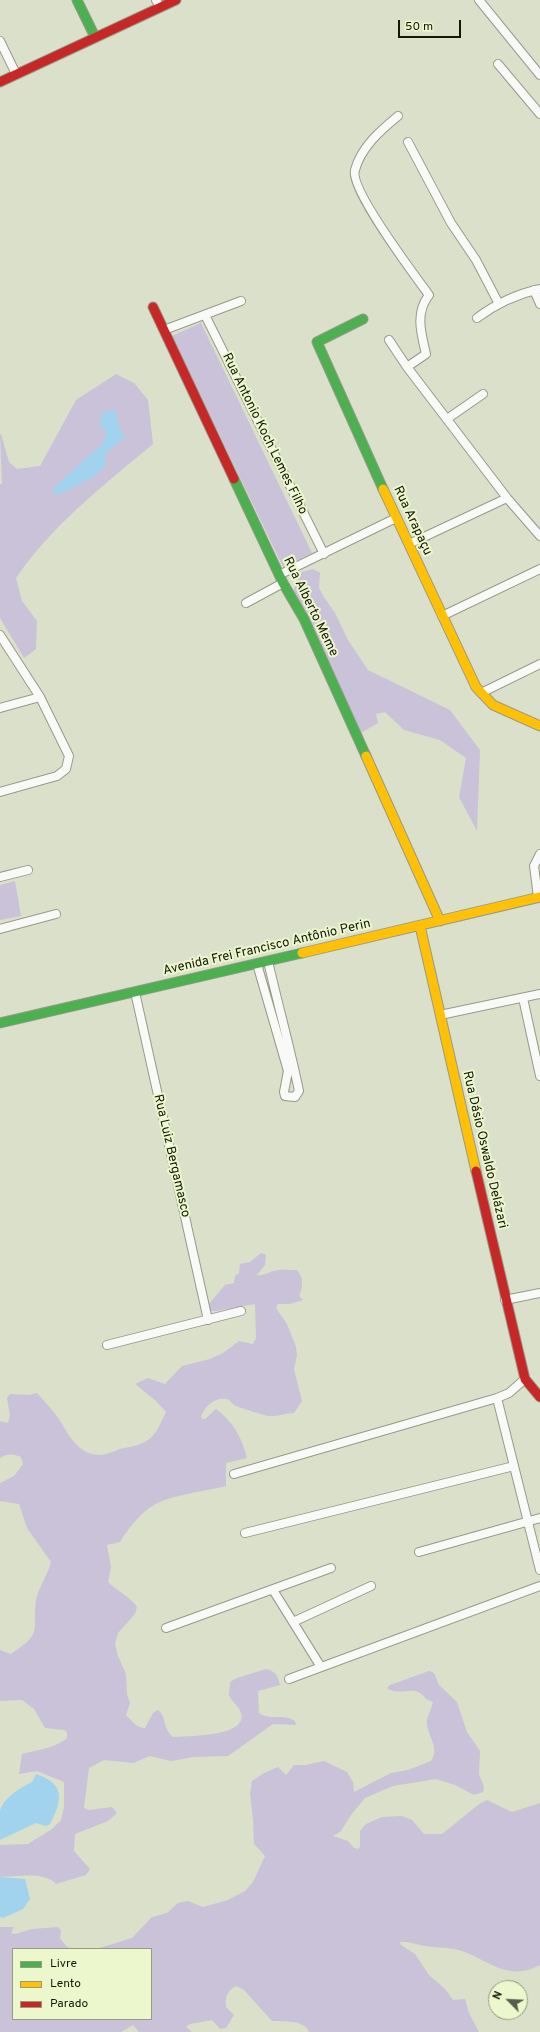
<!DOCTYPE html>
<html>
<head>
<meta charset="utf-8">
<style>
	body { margin:0 }
	#map { position:relative; width:540px; height:2032px; overflow:hidden; background:#dae0ca; font-family:Overpass,sans-serif }
	canvas { display:block }
	.legend { position:absolute; left:12px; top:1948px; width:140px; height:72px; box-sizing:border-box; background:#ecf7ce; border:1px solid #969d7f; margin:0; padding:5px 7px; list-style:none; font-size:12px; color:#141708 }
	.legend li { display:flex; align-items:center; gap:8px; height:20px }
	.legend b { width:20px; border:1px solid #969d7f }
	.north { position:absolute; left:488px; top:1980px; width:40px; height:40px; box-sizing:border-box; background:#ecf7ce; border:1px solid #969d7f; border-radius:50%; rotate:294deg; font-size:11px; font-weight:700; line-height:16px; text-align:center; color:#141708 }
	.north::after { content:''; display:block; margin:auto; width:14px; height:18px; background:#595d4c; clip-path:polygon(50% 0,100% 100%,50% 72%,0 100%) }
	.scale { position:absolute; left:398px; top:20px; width:63px; height:18px; box-sizing:border-box; border:2px solid #141708; border-top:0; padding-left:5px; font-size:12px; line-height:14px; white-space:nowrap; color:#141708; -webkit-text-stroke:3px #ecf7ce; paint-order:stroke }
</style>
</head>
<body>
<div id="map">
<canvas width="540" height="2032"></canvas>
<ul class="legend">
<li><b style="height:5px;background:#4caf50"></b>Livre</li>
<li><b style="height:5px;background:#ffc107"></b>Lento</li>
<li><b style="height:5px;background:#c62828"></b>Parado</li>
</ul>
<div class="north">N</div>
<div class="scale">50 m</div>
</div>
<script>
const c = document.querySelector('canvas').getContext('2d');
c.lineJoin = 'round';
function paint(path, color) { c.fillStyle = color; c.fill(path, 'evenodd'); }
function trace(path, color, width, dash) { c.strokeStyle = color; c.lineWidth = width; c.lineCap = dash ? 'butt' : 'round'; c.setLineDash(dash || []); c.stroke(path); }
function label(font, color, halo, rows, align = 'center') {
  c.font = font + ' Overpass,sans-serif'; c.lineWidth = 4; c.setLineDash([]); c.textBaseline = 'middle'; c.strokeStyle = halo; c.fillStyle = color; for (const [text, x, y, turn = 0] of rows) {
    c.save(); c.translate(x, y); c.rotate((+turn || 0) * Math.PI / 180); c.textAlign = isNaN(turn) ? turn : align; if (halo) c.strokeText(text, 0, 0); c.fillText(text, 0, 0); c.restore();
  }
}
paint(new Path2D(`
	M 201,323 L 312,553 L 283,567 L 172,336 Z
	M 116,374 L 134,383 L 148,400 L 153,444 C 104,485 52,525 16,578 L 22,601 L 37,621 L 36,649 L 24,658 L 0,618 L 0,484 L 2,484 L 0,435 L 1,434 L 9,462 L 17,469 L 40,466 L 76,400 Z
	M 313,569 L 320,573 L 319,588 L 324,597 L 335,613 L 348,640 L 368,670 L 450,710 L 480,750 L 477,831 L 459,797 L 466,758 L 440,740 L 404,730 L 385,712 L 376,714 L 378,723 L 361,733 L 306,610 L 292,593 L 302,572 Z
	M 15,881 L 21,916 L 0,920 L 0,885 Z
	M 261,1253 L 266,1255 L 265,1265 L 257,1275 C 263,1276 267,1273 273,1271 C 280,1269 289,1270 297,1270 C 304,1278 303,1287 299,1296 L 303,1300 L 290,1304 L 278,1304 L 276,1308 L 287,1324 L 296,1347 L 297,1355 L 294,1369 L 302,1401 L 294,1413 C 287,1413 274,1417 269,1416 C 266,1416 238,1407 236,1406 C 232,1404 230,1399 226,1399 C 214,1397 203,1408 201,1418 L 205,1419 L 216,1409 C 233,1421 242,1438 247,1458 L 226,1463 L 226,1486 C 207,1491 170,1495 154,1505 C 139,1514 129,1528 120,1542 L 107,1545 L 111,1567 L 108,1582 C 115,1589 134,1600 137,1607 L 135,1614 L 118,1633 L 115,1644 L 118,1656 L 126,1674 L 127,1694 L 130,1703 L 126,1715 C 132,1721 136,1728 145,1728 L 153,1713 L 158,1710 C 167,1718 162,1727 173,1737 C 187,1736 248,1737 241,1713 C 239,1706 231,1701 229,1695 C 229,1692 230,1686 230,1682 L 237,1678 L 266,1669 C 276,1671 278,1677 280,1685 L 258,1691 L 259,1713 C 269,1721 284,1713 295,1721 L 296,1725 L 273,1724 L 228,1756 L 194,1757 L 171,1761 L 150,1756 L 133,1763 L 104,1760 L 89,1768 L 84,1808 L 89,1810 L 112,1807 L 117,1813 L 108,1821 L 75,1834 L 74,1851 L 90,1869 L 86,1875 L 56,1884 C 44,1871 16,1877 0,1877 L 0,1845 L 28,1844 L 52,1829 L 61,1820 L 64,1807 L 64,1782 L 37,1771 L 19,1774 L 22,1754 C 38,1750 55,1748 67,1738 L 67,1732 L 64,1730 L 45,1728 L 34,1709 L 22,1700 L 0,1701 L 0,1650 L 11,1654 C 44,1632 32,1632 36,1600 C 38,1589 48,1574 51,1562 L 27,1528 L 19,1504 L 0,1501 L 0,1483 L 14,1476 L 23,1464 L 21,1457 C 14,1454 7,1453 0,1458 L 0,1421 L 8,1423 L 10,1415 L 7,1398 L 10,1394 L 29,1395 L 37,1393 C 44,1401 53,1410 59,1419 C 68,1434 78,1454 98,1455 C 106,1456 117,1449 125,1448 C 152,1443 155,1436 166,1412 L 156,1401 L 135,1384 L 148,1378 L 165,1384 L 182,1366 L 210,1359 L 223,1353 L 239,1341 L 253,1344 L 256,1338 L 255,1304 L 216,1311 L 208,1311 L 208,1305 L 225,1285 L 234,1283 L 235,1276 L 239,1273 L 240,1264 L 250,1262 Z
	M 429,1671 L 434,1673 L 439,1685 L 457,1702 L 467,1732 L 480,1751 L 479,1774 L 484,1787 L 483,1792 L 474,1795 L 455,1785 L 436,1779 L 393,1786 L 365,1798 L 351,1815 L 341,1831 L 333,1836 L 348,1841 L 354,1848 L 358,1849 L 360,1847 L 360,1831 L 366,1824 L 382,1817 L 402,1816 L 412,1820 L 424,1834 L 442,1834 L 478,1805 L 487,1800 L 512,1812 L 540,1803 L 540,1965 C 508,1982 490,1961 462,1951 C 451,1947 436,1948 425,1946 C 417,1945 408,1941 400,1942 L 401,1945 L 415,1954 L 429,1975 L 445,1989 L 453,2000 L 465,1999 L 469,2013 L 479,2032 L 309,2032 C 304,2019 283,2022 272,2021 L 244,1990 L 236,1986 C 227,1991 225,1997 226,2007 L 234,2015 L 226,2028 L 220,2029 L 212,2020 L 190,2024 L 186,2027 L 192,2032 L 139,2032 L 133,2025 L 121,2032 L 0,2032 L 0,1927 L 14,1927 L 11,1933 L 15,1934 L 32,1929 L 58,1927 L 61,1931 L 60,1938 L 66,1946 L 72,1949 L 13,1949 L 13,2019 L 151,2019 L 151,1949 L 96,1949 L 132,1938 L 152,1917 L 167,1913 L 178,1903 L 188,1901 L 203,1907 L 228,1900 L 245,1891 L 253,1882 L 265,1856 L 254,1844 L 253,1819 L 250,1794 L 252,1781 L 264,1773 L 278,1767 L 286,1775 L 294,1765 L 306,1765 L 324,1761 L 347,1772 L 353,1782 L 354,1792 L 391,1773 L 408,1770 L 431,1761 C 441,1748 425,1733 427,1720 C 428,1714 432,1708 433,1702 L 426,1699 C 415,1682 400,1698 387,1688 L 390,1685 Z`), '#cac2d8');
paint(new Path2D(`
	M 115,409 L 120,430 L 125,438 L 106,452 L 105,466 L 93,477 L 58,495 L 51,490 L 101,445 L 106,437 L 104,429 L 100,425 L 102,413 Z
	M 36,1774 C 65,1784 63,1799 50,1824 L 46,1826 L 36,1823 L 0,1840 C 0,1831 0,1819 0,1811 C 3,1798 21,1787 32,1782 Z
	M 0,1877 L 25,1879 L 30,1899 L 23,1909 L 3,1918 L 0,1917 Z`), '#a2d3ee');
const street = new Path2D(`
	M 156,0 L 160,7
	M 479,0 L 540,75
	M 0,41 L 16,74
	M 498,64 L 540,114
	M 398,116 C 381,130 361,147 355,170 C 349,188 415,276 429,295 C 415,313 421,333 426,354 L 407,367
	M 408,142 L 451,223 L 476,260 L 499,304
	M 534,290 L 540,304
	M 205,315 L 324,554
	M 477,318 C 496,304 517,294 540,289
	M 164,330 L 241,301
	M 389,340 L 407,367 L 507,498 L 540,536
	M 447,419 L 483,394
	M 409,544 L 507,498
	M 279,575 L 396,518
	M 246,603 L 283,583
	M 442,616 L 540,569
	M 0,635 L 40,697 L 69,756 L 66,769 L 57,776 L 0,792
	M 481,693 L 540,664
	M 0,708 L 40,697
	M 0,877 L 28,870
	M 538,897 L 534,866 L 540,854
	M 0,929 L 56,914
	M 257,964 L 288,1071 L 284,1092 L 285,1096 L 295,1097 L 299,1091 C 290,1047 278,1005 268,961
	M 135,992 L 208,1320
	M 523,998 L 540,1076
	M 440,1015 L 540,994
	M 505,1300 L 540,1293
	M 107,1345 L 241,1311
	M 497,1398 L 540,1570
	M 234,1474 L 497,1398 L 509,1393 L 525,1379
	M 245,1533 L 514,1466
	M 419,1552 L 540,1518
	M 273,1590 L 321,1667
	M 293,1622 L 371,1586
	M 166,1628 L 331,1568
	M 289,1679 L 540,1586`);
const fast = new Path2D(`
	M 77,0 L 95,37
	M 363,319 L 317,342 L 383,489
	M 234,479 L 283,583 L 304,619 L 366,756
	M 0,1023 L 302,953`);
const slow = new Path2D(`
	M 383,489 L 476,687 L 493,705 L 540,726
	M 366,756 L 440,921
	M 420,926 L 476,1171
	M 302,953 L 540,897`);
const jam = new Path2D(`
	M 0,82 L 176,0
	M 153,307 L 234,479
	M 476,1171 L 525,1379 L 540,1397`);
trace(street, '#969a8a', 10);
trace(fast, '#969a8a', 11);
trace(slow, '#969a8a', 11);
trace(jam, '#969a8a', 11);
trace(street, '#f9faf7', 8);
trace(fast, '#4caf50', 9);
trace(slow, '#ffc107', 9);
trace(jam, '#c62828', 9);
label('13px', '#141708', '#ecf7ce', [
	["Rua Antonio Koch Lemes Filho",264,434,64],
	["Rua Arapaçu",412,521,65],
	["Rua Alberto Meme",310,607,64],
	["Avenida Frei Francisco Antônio Perin",267,948,-13],
	["Rua Dásio Oswaldo Delázari",484,1150,77],
	["Rua Luiz Bergamasco",171,1156,77]
]);
</script>
</body>
</html>
